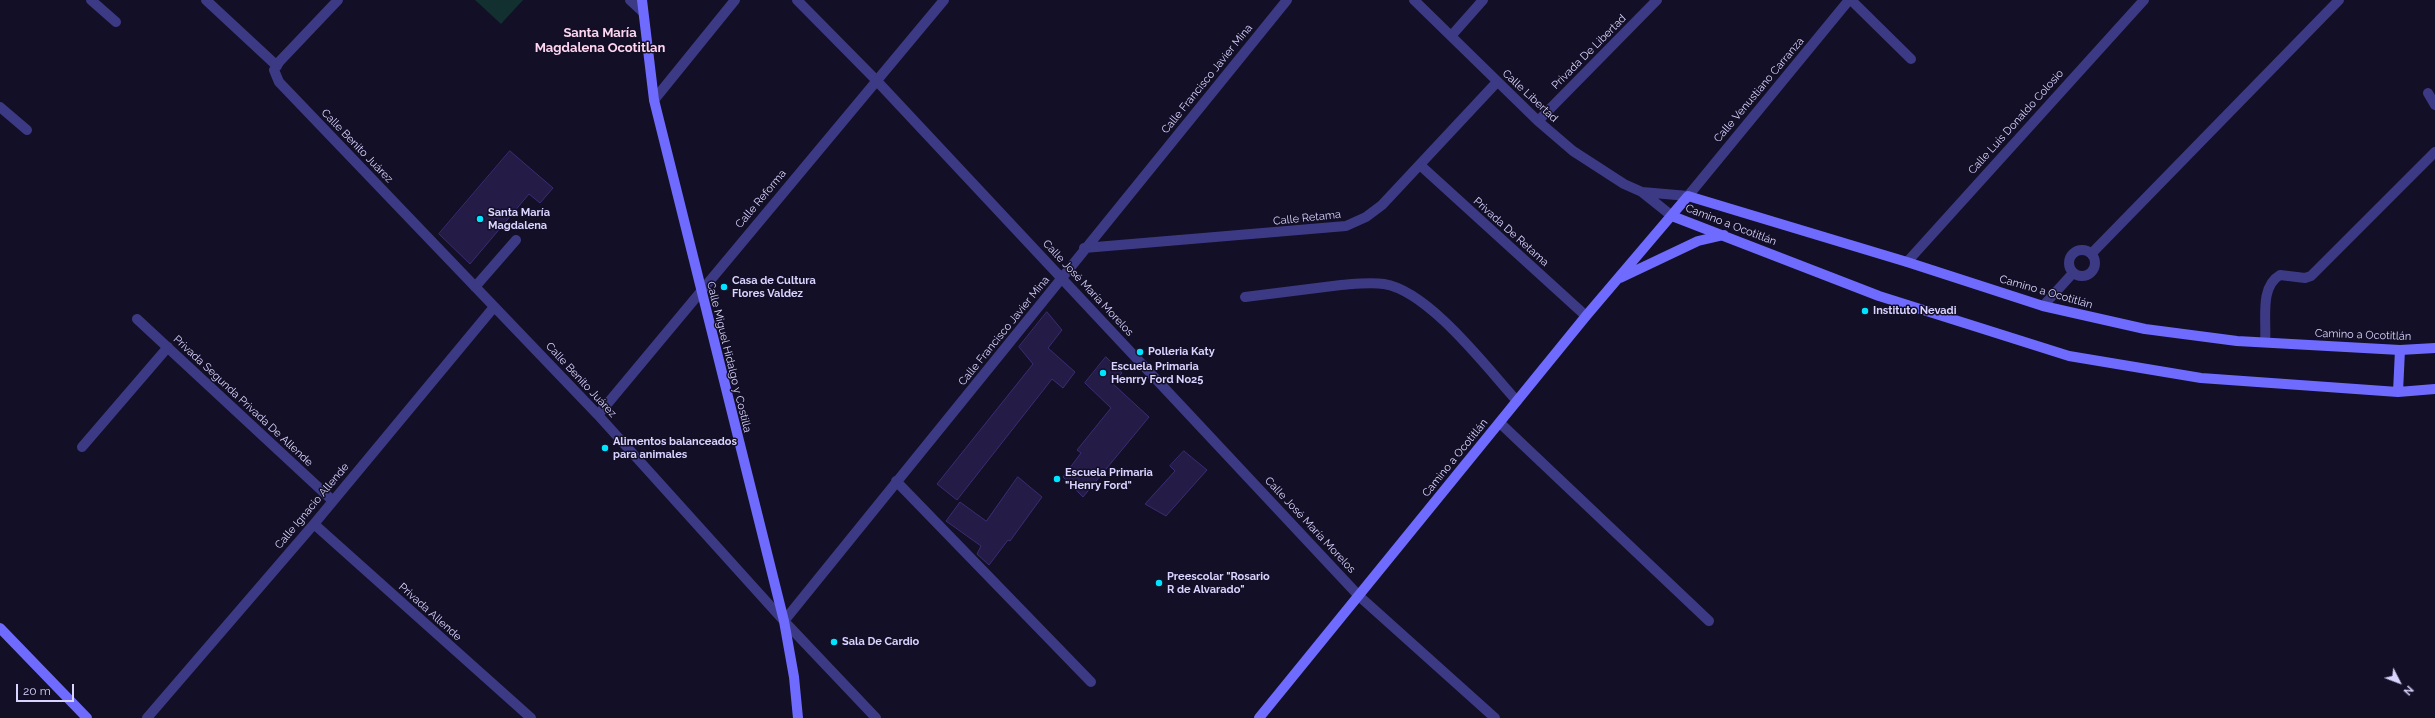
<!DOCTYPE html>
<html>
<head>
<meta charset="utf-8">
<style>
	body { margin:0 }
	#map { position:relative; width:2435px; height:718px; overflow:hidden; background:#130f26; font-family:Raleway,sans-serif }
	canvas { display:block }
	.north { position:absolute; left:2379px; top:662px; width:40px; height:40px; -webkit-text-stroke:3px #130f26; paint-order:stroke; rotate:132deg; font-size:11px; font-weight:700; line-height:16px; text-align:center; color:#d9d4ff }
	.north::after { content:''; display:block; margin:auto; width:14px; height:18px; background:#d9d4ff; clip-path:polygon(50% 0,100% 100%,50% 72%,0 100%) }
	.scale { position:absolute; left:16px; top:684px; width:58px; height:18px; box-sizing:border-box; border:2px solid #d9d4ff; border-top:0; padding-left:5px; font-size:12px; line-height:14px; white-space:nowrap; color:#d9d4ff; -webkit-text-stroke:3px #130f26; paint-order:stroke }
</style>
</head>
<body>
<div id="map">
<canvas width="2435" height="718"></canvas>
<div class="north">N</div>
<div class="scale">20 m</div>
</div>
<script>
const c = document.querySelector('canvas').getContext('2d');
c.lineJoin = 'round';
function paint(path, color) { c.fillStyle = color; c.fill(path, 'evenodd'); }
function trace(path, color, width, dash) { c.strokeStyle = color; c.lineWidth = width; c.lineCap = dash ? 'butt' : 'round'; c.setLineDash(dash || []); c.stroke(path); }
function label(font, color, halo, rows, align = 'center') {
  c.font = font + ' Raleway,sans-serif'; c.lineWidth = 3; c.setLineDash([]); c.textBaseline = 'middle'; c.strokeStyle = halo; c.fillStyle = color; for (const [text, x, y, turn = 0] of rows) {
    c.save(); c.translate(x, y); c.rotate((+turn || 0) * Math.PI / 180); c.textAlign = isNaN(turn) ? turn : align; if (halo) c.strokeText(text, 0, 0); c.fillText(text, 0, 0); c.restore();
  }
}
paint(new Path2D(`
	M 475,0 L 523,0 L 501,24 Z`), '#12302f');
const building = new Path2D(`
	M 510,151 L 553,188 L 540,203 L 529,194 L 470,264 L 439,234 Z
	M 1047,312 L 1062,330 L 1048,348 L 1075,372 L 1063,388 L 1052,379 L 957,500 L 937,484 L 1033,364 L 1019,347 Z
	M 1106,357 L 1122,373 L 1112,383 L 1149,417 L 1083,497 L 1063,477 L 1081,453 L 1077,450 L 1111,408 L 1085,383 Z
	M 1184,451 L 1207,470 L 1166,516 L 1145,504 L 1175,471 L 1170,466 Z
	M 1018,477 L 1042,497 L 1010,541 L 1008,540 L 989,565 L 977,554 L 981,546 L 946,521 L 960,502 L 986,521 Z`);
paint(building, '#241b47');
trace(building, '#3b2d73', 1);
trace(new Path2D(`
	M 1245,297 C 1277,293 1309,289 1341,285 C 1355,284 1370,282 1384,284 C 1429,291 1487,368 1517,401
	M 1500,423 L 1709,621`), '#3d3a85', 10);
trace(new Path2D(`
	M 91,0 L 116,22
	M 206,0 L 277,66
	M 338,0 L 280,61 L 274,70 L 279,82 L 598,415 L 784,621 L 876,718
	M 630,0 L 643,12
	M 797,0 L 876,80 L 1359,596 L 1495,718
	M 1414,0 L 1538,121 L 1573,151 L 1624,184 L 1642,192 L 1672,216
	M 1851,0 L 1911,59
	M 1452,35 L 1483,0
	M 2428,93 L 2435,105
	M 654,100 L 735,0
	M 0,107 L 27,130
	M 1538,121 L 1657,0
	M 1420,165 L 1586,316
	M 1642,192 L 1688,196 L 1849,0
	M 1084,248 L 1346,226 L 1366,217 L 1382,205 L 1497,82
	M2069 263a13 13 0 1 1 26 0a13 13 0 1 1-26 0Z
	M 2092,253 L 2339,0
	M 1907,262 L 2144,0
	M 475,287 L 516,240
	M 2043,306 L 2073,273
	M 137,319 L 332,500
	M 2265,342 C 2267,321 2259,287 2280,275 L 2305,278 L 2311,276 L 2435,152
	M 598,415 L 944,0
	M 82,447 L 168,347
	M 896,481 L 1091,682
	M 314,524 L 531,718
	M 784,621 L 1287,0
	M 147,718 L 314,524 L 494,307`), '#3d3a85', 10);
trace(new Path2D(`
	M 642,0 L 654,100 L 784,621 L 794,677 L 798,718
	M 1672,216 L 1879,296 L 2069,356 L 2201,378 L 2398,392 L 2435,389
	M 1620,278 L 1698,241 L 1724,235
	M 2398,392 L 2400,350
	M 0,628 L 87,718
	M 1259,718 L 1586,316 L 1688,196 L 1907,262 L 2043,306 L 2145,329 L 2237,341 L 2400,350 L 2435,348`), '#6f6bff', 10);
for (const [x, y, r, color] of [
	[480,219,4,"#00e5ff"],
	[724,287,4,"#00e5ff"],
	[1865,311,4,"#00e5ff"],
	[1140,352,4,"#00e5ff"],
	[1103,373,4,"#00e5ff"],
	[605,448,4,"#00e5ff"],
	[1057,479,4,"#00e5ff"],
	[1159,583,4,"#00e5ff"],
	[834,642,4,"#00e5ff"]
]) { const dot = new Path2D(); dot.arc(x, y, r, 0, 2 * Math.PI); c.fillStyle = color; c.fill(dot); trace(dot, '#130f26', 1.5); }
label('11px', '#d9d4ff', '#130f26', [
	["Privada De Libertad",1589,52,-45],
	["Calle Francisco Javier Mina",1207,79,-51],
	["Calle Venustiano Carranza",1759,90,-50],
	["Calle Libertad",1530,96,43],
	["Calle Luis Donaldo Colosio",2016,122,-48],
	["Calle Benito Juárez",357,146,46],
	["Calle Reforma",761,199,-50],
	["Calle Retama",1307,218,-6],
	["Camino a Ocotitlán",1731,225,21],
	["Privada De Retama",1511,232,42],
	["Calle José María Morelos",1088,288,47],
	["Camino a Ocotitlán",2046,292,16],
	["Calle Francisco Javier Mina",1004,331,-51],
	["Camino a Ocotitlán",2363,335,2],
	["Calle Miguel Hidalgo y Costilla",729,357,76],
	["Calle Benito Juárez",581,380,47],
	["Privada Segunda Privada De Allende",243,401,43],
	["Camino a Ocotitlán",1455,458,-51],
	["Calle Ignacio Allende",312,506,-50],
	["Calle José María Morelos",1310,525,47],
	["Privada Allende",430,612,42]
]);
label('bold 11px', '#d9d4ff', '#130f26', [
	["Santa María",488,213],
	["Magdalena",488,226],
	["Casa de Cultura",732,281],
	["Flores Valdez",732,294],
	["Instituto Nevadi",1873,311],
	["Polleria Katy",1148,352],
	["Escuela Primaria",1111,367],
	["Henrry Ford No25",1111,380],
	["Alimentos balanceados",613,442],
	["para animales",613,455],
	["Escuela Primaria",1065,473],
	["\"Henry Ford\"",1065,486],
	["Preescolar \"Rosario",1167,577],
	["R de Alvarado\"",1167,590],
	["Sala De Cardio",842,642]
], 'left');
label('bold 13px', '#ffd6f0', '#130f26', [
	["Santa María",600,33],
	["Magdalena Ocotitlan",600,48]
]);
</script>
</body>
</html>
